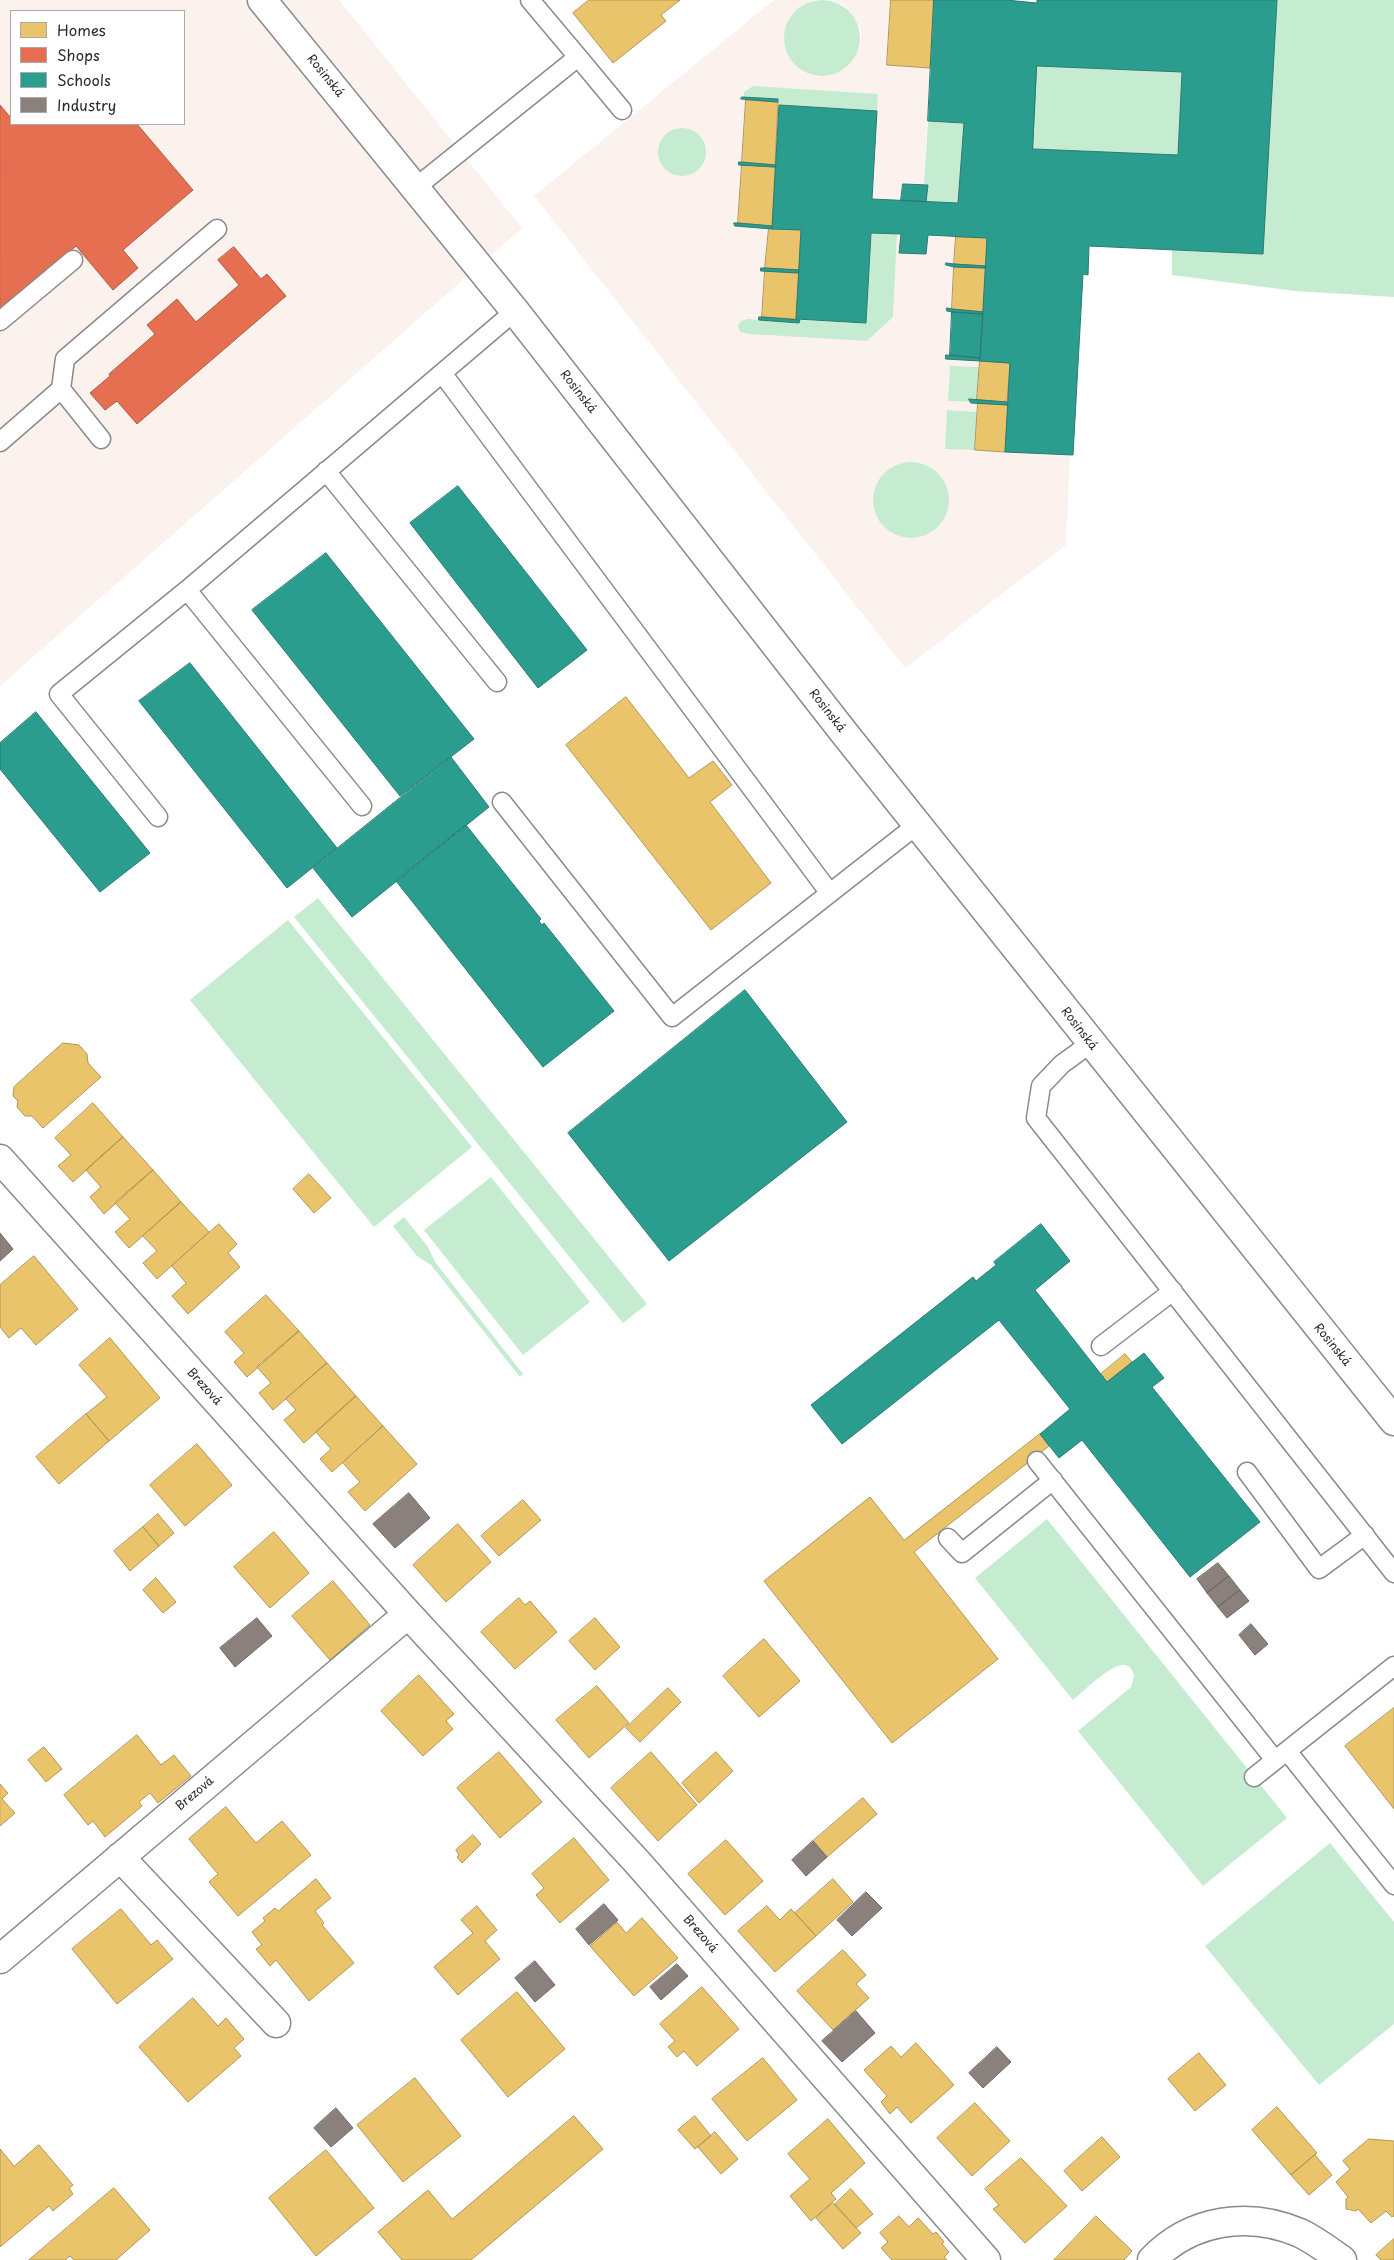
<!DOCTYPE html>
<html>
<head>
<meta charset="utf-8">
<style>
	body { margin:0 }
	#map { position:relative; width:1394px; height:2260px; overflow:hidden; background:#fff; font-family:"Playpen Sans",sans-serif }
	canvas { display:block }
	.legend { position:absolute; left:10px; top:10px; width:175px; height:115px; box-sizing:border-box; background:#fff; border:1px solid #aaa; margin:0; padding:6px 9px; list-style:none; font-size:15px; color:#2b2b2b }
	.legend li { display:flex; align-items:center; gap:10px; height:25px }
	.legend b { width:25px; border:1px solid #aaa }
</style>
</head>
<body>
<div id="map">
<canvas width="1394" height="2260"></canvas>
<ul class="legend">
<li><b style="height:14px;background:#e9c46a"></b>Homes</li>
<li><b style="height:14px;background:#e76f51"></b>Shops</li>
<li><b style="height:14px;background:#2a9d8f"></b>Schools</li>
<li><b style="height:14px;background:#8a817c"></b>Industry</li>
</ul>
</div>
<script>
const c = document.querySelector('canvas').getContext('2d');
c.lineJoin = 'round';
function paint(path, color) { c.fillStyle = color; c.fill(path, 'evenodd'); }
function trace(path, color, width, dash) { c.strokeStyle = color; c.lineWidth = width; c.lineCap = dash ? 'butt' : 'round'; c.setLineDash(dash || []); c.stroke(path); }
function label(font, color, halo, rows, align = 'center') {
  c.font = font + ' "Playpen Sans",sans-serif'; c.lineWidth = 5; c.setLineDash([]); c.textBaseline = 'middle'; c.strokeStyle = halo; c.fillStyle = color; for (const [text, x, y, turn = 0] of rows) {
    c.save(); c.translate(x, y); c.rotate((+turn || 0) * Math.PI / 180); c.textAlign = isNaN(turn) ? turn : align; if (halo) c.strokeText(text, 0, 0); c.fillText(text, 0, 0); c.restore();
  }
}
paint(new Path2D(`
	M 0,0 L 339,0 L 522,228 L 0,686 ZM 11,11 L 184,11 L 184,124 L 11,124 Z
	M 774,0 L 814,0 L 800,6 L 844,69 L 854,60 L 860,44 L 861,31 L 845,6 L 831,0 L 891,0 L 887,65 L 930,68 L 924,184 L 903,184 L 901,200 L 872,199 L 878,94 L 744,92 L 744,97 L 741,99 L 746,100 L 742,162 L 739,162 L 742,165 L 738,223 L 735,223 L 735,225 L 769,228 L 765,268 L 762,268 L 765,271 L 762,317 L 759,320 L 748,319 L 867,341 L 893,317 L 897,234 L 901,234 L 899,253 L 926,254 L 928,235 L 956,237 L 954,264 L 947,263 L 946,265 L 954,267 L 952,309 L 947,309 L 947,311 L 952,312 L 950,355 L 946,355 L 946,359 L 980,361 L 980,367 L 950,366 L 948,401 L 978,403 L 977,412 L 948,410 L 945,448 L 1070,455 L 1066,545 L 905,668 L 534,196 Z`), '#fbf2ee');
paint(new Path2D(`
	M784 38a38 38 0 1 1 76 0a38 38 0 1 1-76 0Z
	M 1277,0 L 1394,0 L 1394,297 L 1295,291 L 1172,275 L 1172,250 L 1263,254 Z
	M 1037,66 L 1182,72 L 1178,155 L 1033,149 Z
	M 753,86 L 878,94 L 877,111 L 779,105 L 777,99 L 744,97 L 744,92 Z
	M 928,121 L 964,123 L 958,203 L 926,202 L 928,185 L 924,184 Z
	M658 152a24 24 0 1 1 48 0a24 24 0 1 1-48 0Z
	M 871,233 L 897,234 L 893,317 L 867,341 L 750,334 L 740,332 L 738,326 L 741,321 L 748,319 L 799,323 L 800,320 L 866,323 Z
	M 950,366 L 980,367 L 977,400 L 970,399 L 969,402 L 948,401 Z
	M 947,410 L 977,412 L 975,450 L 945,449 Z
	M873 500a38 38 0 1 1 76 0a38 38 0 1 1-76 0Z
	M 318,898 L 647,1304 L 623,1323 L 294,917 Z
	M 288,920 L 472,1147 L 374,1227 L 190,1000 Z
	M 491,1177 L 590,1302 L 523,1355 L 424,1230 Z
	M 404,1217 L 428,1247 L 435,1262 L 523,1374 L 520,1377 L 431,1265 L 417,1256 L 393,1226 Z
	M 1047,1519 L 1287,1818 L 1203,1886 L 1078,1731 L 1131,1687 L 1134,1677 C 1129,1643 1084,1692 1073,1700 L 975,1578 Z
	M 1330,1843 L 1394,1922 L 1394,2024 L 1319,2085 L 1205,1946 Z`), '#c5ecd0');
const homes = new Path2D(`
	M 589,0 L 680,0 L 661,15 L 666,21 L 613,63 L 573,13 Z
	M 891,0 L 934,0 L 930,68 L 887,65 Z
	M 746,100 L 778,102 L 775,165 L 742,162 Z
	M 742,165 L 775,167 L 772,226 L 738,223 Z
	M 769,228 L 801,230 L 799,270 L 765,268 Z
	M 956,237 L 987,238 L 986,266 L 954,264 Z
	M 954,267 L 986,268 L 984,312 L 952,309 Z
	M 765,271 L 799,273 L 796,319 L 762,317 Z
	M 980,361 L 1010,363 L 1007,402 L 977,400 Z
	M 978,403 L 1008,405 L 1005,452 L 975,450 Z
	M 626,697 L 689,778 L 713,761 L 732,785 L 710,802 L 771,883 L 711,930 L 566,745 Z
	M 63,1043 L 79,1045 L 87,1054 L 88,1063 L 101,1077 L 43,1128 L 32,1116 L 25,1116 L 17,1107 L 18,1101 L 13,1096 L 14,1087 Z
	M 93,1103 L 123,1137 L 73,1182 L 58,1166 L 71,1155 L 55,1138 Z
	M 123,1137 L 153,1170 L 104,1214 L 90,1197 L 101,1187 L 86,1170 Z
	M 153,1170 L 181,1202 L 129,1248 L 115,1232 L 130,1219 L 115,1203 Z
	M 309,1174 L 331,1198 L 314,1213 L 293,1189 Z
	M 181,1202 L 209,1232 L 157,1279 L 143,1263 L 157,1251 L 143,1236 Z
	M 219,1224 L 237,1244 L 228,1253 L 240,1267 L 188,1314 L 172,1296 L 186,1283 L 172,1266 Z
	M 34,1256 L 78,1309 L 36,1345 L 21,1328 L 9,1338 L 0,1327 L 0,1285 Z
	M 266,1295 L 299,1331 L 247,1377 L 234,1362 L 244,1353 L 225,1332 Z
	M 299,1331 L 327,1363 L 273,1410 L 259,1393 L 271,1383 L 257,1367 Z
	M 110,1338 L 160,1398 L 109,1441 L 86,1414 L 107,1397 L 79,1365 Z
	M 1125,1354 L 1132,1362 L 1107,1382 L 1101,1374 Z
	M 327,1363 L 356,1396 L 304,1443 L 284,1420 L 296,1410 L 286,1399 Z
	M 356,1396 L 383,1426 L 332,1472 L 320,1459 L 331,1449 L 316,1432 Z
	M 86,1414 L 109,1441 L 59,1484 L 36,1457 Z
	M 383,1426 L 417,1464 L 365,1511 L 348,1492 L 360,1482 L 343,1463 Z
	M 1040,1434 L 1049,1446 L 914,1552 L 998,1659 L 892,1743 L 764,1581 L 870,1497 L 904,1540 Z
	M 197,1444 L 232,1485 L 185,1526 L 150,1485 Z
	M 523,1500 L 541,1520 L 499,1556 L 481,1536 Z
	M 158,1514 L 174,1533 L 159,1546 L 143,1527 Z
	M 458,1524 L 491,1562 L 446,1602 L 413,1565 Z
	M 143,1527 L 159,1546 L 130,1571 L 114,1551 Z
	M 274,1532 L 309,1573 L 270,1608 L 234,1567 Z
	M 156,1578 L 176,1602 L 163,1613 L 143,1590 Z
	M 333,1581 L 370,1625 L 330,1660 L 292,1616 Z
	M 519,1598 L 525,1605 L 530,1601 L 557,1632 L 515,1669 L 481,1632 Z
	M 595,1618 L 620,1647 L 595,1670 L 569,1641 Z
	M 764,1639 L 800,1681 L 759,1717 L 723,1676 Z
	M 419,1675 L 454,1714 L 446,1721 L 453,1729 L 423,1756 L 381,1711 Z
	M 597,1686 L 629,1723 L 589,1758 L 556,1720 Z
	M 668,1688 L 681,1702 L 640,1742 L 626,1728 Z
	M 1394,1708 L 1394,1809 L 1345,1746 Z
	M 137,1735 L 161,1765 L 174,1755 L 191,1776 L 158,1803 L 150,1793 L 139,1802 L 142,1806 L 105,1837 L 93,1821 L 88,1825 L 64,1795 Z
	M 44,1747 L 62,1769 L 46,1782 L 28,1760 Z
	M 499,1752 L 542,1802 L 500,1838 L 457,1788 Z
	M 651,1752 L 697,1805 L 658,1841 L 611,1788 Z
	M 716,1752 L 733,1771 L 699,1803 L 682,1783 Z
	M 0,1784 L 8,1793 L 2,1799 L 15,1813 L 0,1826 Z
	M 863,1798 L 877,1814 L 827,1857 L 813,1841 Z
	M 226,1807 L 256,1843 L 282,1821 L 311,1855 L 238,1916 L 209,1882 L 218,1874 L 189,1839 Z
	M 473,1835 L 481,1844 L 462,1863 L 457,1857 L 459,1855 L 456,1850 Z
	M 574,1838 L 609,1880 L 560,1923 L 536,1895 L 544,1888 L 532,1874 Z
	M 726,1840 L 763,1881 L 725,1915 L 688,1874 Z
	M 316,1879 L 331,1898 L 315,1911 L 324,1923 L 322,1925 L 354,1963 L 309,2001 L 276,1960 L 270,1966 L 256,1949 L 262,1945 L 252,1932 L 265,1921 L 263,1918 L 275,1908 L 278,1911 Z
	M 833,1879 L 853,1902 L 816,1936 L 795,1913 Z
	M 477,1906 L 497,1930 L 485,1941 L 500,1959 L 458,1995 L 434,1967 L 473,1933 L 461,1920 Z
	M 767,1906 L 780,1920 L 791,1909 L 816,1936 L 775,1972 L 738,1931 Z
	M 121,1909 L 151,1945 L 157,1940 L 173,1959 L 117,2004 L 72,1949 Z
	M 642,1918 L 678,1958 L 634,1996 L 590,1946 L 617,1922 L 626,1933 Z
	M 843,1950 L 866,1975 L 856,1984 L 869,1998 L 833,2030 L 797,1991 Z
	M 702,1987 L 739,2029 L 697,2066 L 684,2051 L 677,2057 L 668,2047 L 675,2041 L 660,2024 Z
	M 517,1992 L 565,2049 L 508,2097 L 461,2040 Z
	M 193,1998 L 218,2026 L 226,2018 L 244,2039 L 234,2048 L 241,2056 L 188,2102 L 139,2047 Z
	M 916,2043 L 954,2085 L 911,2123 L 897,2107 L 890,2114 L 881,2102 L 887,2096 L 864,2070 L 891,2046 L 901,2057 Z
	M 1199,2053 L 1226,2085 L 1195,2111 L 1168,2079 Z
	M 763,2058 L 797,2100 L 747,2141 L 712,2099 Z
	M 415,2078 L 461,2136 L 403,2182 L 357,2125 Z
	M 975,2103 L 1010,2141 L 972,2176 L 937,2138 Z
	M 1277,2107 L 1317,2153 L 1291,2175 L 1252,2130 Z
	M 574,2116 L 603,2149 L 471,2260 L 402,2260 L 378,2232 L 428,2190 L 452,2219 Z
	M 695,2116 L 711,2136 L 695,2149 L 678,2130 Z
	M 828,2119 L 865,2163 L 831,2193 L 836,2199 L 811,2221 L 790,2196 L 810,2179 L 788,2154 Z
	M 715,2132 L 738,2159 L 721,2174 L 698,2147 Z
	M 1102,2137 L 1120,2157 L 1082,2191 L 1064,2171 Z
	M 1369,2139 L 1394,2141 L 1394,2216 L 1392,2217 L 1386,2211 L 1371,2223 L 1358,2209 L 1356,2211 L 1346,2209 L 1346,2199 L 1348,2197 L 1336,2182 L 1350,2169 L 1343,2161 Z
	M 39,2145 L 73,2185 L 69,2188 L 73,2194 L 53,2211 L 49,2206 L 0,2247 L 0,2149 L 14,2166 Z
	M 326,2150 L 374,2208 L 316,2256 L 269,2198 Z
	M 1315,2155 L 1332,2175 L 1309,2195 L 1291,2175 Z
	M 1021,2158 L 1067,2206 L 1025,2243 L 993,2209 L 999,2205 L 985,2189 Z
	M 114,2188 L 150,2230 L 116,2260 L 74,2260 L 70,2256 L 65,2260 L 29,2260 Z
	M 851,2189 L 873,2214 L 856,2228 L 835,2204 Z
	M 833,2203 L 861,2233 L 843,2249 L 816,2218 Z
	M 899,2216 L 909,2227 L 918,2218 L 933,2234 L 936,2232 L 944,2242 L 942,2244 L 949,2252 L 944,2257 L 947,2260 L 892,2260 L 881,2248 L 888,2242 L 880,2233 Z
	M 1096,2216 L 1132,2251 L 1124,2260 L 1054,2260 Z
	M 1394,2239 L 1394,2260 L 1381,2260 L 1376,2255 Z`);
paint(homes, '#e9c46a');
trace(homes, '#b09657', 1);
const shops = new Path2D(`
	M 0,105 L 11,118 L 11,124 L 137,124 L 193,190 L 123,250 L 138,268 L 113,290 L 76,246 L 0,311 Z
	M 234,247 L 261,279 L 267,274 L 286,296 L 137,424 L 117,401 L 105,410 L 90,393 L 110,376 L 109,374 L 155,334 L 147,325 L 177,299 L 196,322 L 239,285 L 218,260 Z`);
paint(shops, '#e76f51');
trace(shops, '#af5b46', 1);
const schools = new Path2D(`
	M 934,0 L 1006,0 L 1037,3 L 1037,0 L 1277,0 L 1263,254 L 1089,246 L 1088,275 L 1083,274 L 1073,455 L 1005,452 L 1010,363 L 980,361 L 987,238 L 928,235 L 926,254 L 899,253 L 901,234 L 871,233 L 866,323 L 796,319 L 801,230 L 772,229 L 779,105 L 877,111 L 872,199 L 958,203 L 964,123 L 928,121 ZM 1037,66 L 1182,72 L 1178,155 L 1033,149 Z
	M 742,97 L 778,99 L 778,102 L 741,99 Z
	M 739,162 L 775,165 L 775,167 L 739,165 Z
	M 903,184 L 928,185 L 926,202 L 901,200 Z
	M 734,223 L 738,223 L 772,226 L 772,229 L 735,226 Z
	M 946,263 L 954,264 L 986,266 L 986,268 L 954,267 L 946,265 Z
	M 761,268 L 765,268 L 799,270 L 799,273 L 761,271 Z
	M 947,308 L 952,309 L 984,312 L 983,314 L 952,312 L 947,311 Z
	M 952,312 L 983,314 L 980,358 L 950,355 Z
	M 759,317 L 762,317 L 800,320 L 799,323 L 759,320 Z
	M 946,355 L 980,358 L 980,361 L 946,359 Z
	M 969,399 L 1007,402 L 1008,405 L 971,403 Z
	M 458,486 L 587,650 L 538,688 L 410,523 Z
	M 326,553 L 474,739 L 400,796 L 252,610 Z
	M 190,663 L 337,848 L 287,888 L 139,701 Z
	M 36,712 L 150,853 L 100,892 L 0,769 L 0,743 Z
	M 451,757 L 489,807 L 352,917 L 313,868 Z
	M 466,825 L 541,919 L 539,921 L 542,925 L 544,923 L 614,1011 L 543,1067 L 396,881 Z
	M 745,990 L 847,1122 L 669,1261 L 568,1133 Z
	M 1041,1224 L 1070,1261 L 1035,1290 L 1107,1382 L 1144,1353 L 1164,1378 L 1152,1387 L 1260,1522 L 1190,1577 L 1082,1440 L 1059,1458 L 1040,1434 L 1070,1409 L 999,1320 L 842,1444 L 811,1405 L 973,1277 L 976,1281 L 996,1265 L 994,1262 Z`);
paint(schools, '#2a9d8f');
trace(schools, '#2a7b71', 1);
const industry = new Path2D(`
	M 0,1233 L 13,1249 L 0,1261 Z
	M 409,1493 L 430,1518 L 395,1548 L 373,1524 Z
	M 1218,1563 L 1229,1576 L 1207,1593 L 1197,1579 Z
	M 1229,1576 L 1240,1590 L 1218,1607 L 1207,1593 Z
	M 1240,1590 L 1249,1601 L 1227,1618 L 1218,1607 Z
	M 257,1618 L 272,1636 L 235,1667 L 220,1648 Z
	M 1251,1624 L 1268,1644 L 1255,1655 L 1239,1635 Z
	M 813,1841 L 827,1857 L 806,1876 L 792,1860 Z
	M 866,1892 L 882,1908 L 852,1936 L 837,1920 Z
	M 604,1904 L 618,1920 L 589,1945 L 576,1929 Z
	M 535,1961 L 555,1985 L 535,2002 L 515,1978 Z
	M 677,1964 L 688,1976 L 661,2000 L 650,1987 Z
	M 856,2011 L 875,2033 L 842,2062 L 822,2041 Z
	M 997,2047 L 1011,2062 L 983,2088 L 969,2073 Z
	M 336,2108 L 353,2128 L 331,2147 L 314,2128 Z`);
paint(industry, '#8a817c');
trace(industry, '#6e6764', 1);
const lane = new Path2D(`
	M 578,57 L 622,110
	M 415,188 L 578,57 L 530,0
	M 0,321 L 73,260
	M 442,373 L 829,892
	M 101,439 L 61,389 L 65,359 L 217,229
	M 0,442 L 61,389
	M 326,471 L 497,682
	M 187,590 L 362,806
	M 502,802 L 672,1017 L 918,824
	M 158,817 L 59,694 L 187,590 L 515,311
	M 1091,1043 L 1062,1064 L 1041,1086 L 1036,1118 L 1394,1573
	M 1101,1346 L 1173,1291
	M 1037,1461 L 1275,1760
	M 1247,1472 L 1319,1569 L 1365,1535
	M 948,1538 L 962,1553 L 1053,1480
	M 1287,1751 L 1394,1885
	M 1254,1777 L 1394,1666`);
const street = new Path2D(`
	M 0,1159 L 408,1614 L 638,1863 L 986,2260
	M 120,1857 L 276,2023
	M 0,1959 L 408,1614
	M 1152,2260 C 1191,2219 1249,2211 1300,2233 C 1315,2240 1329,2251 1342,2260`);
const secondary = new Path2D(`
	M 262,0 L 515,311 L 845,734 L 1394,1421`);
trace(lane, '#8a8a8a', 21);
trace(street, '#8a8a8a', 31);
trace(secondary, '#8a8a8a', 31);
trace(lane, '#fff', 18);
trace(street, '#fff', 28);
trace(secondary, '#fff', 28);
label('12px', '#2b2b2b', '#fff', [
	["Rosinská",325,76,51],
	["Rosinská",578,392,52],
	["Rosinská",827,711,52],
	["Rosinská",1079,1029,52],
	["Rosinská",1332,1345,51],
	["Brezová",204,1387,48],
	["Brezová",195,1794,-40],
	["Brezová",700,1934,49]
]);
</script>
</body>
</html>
